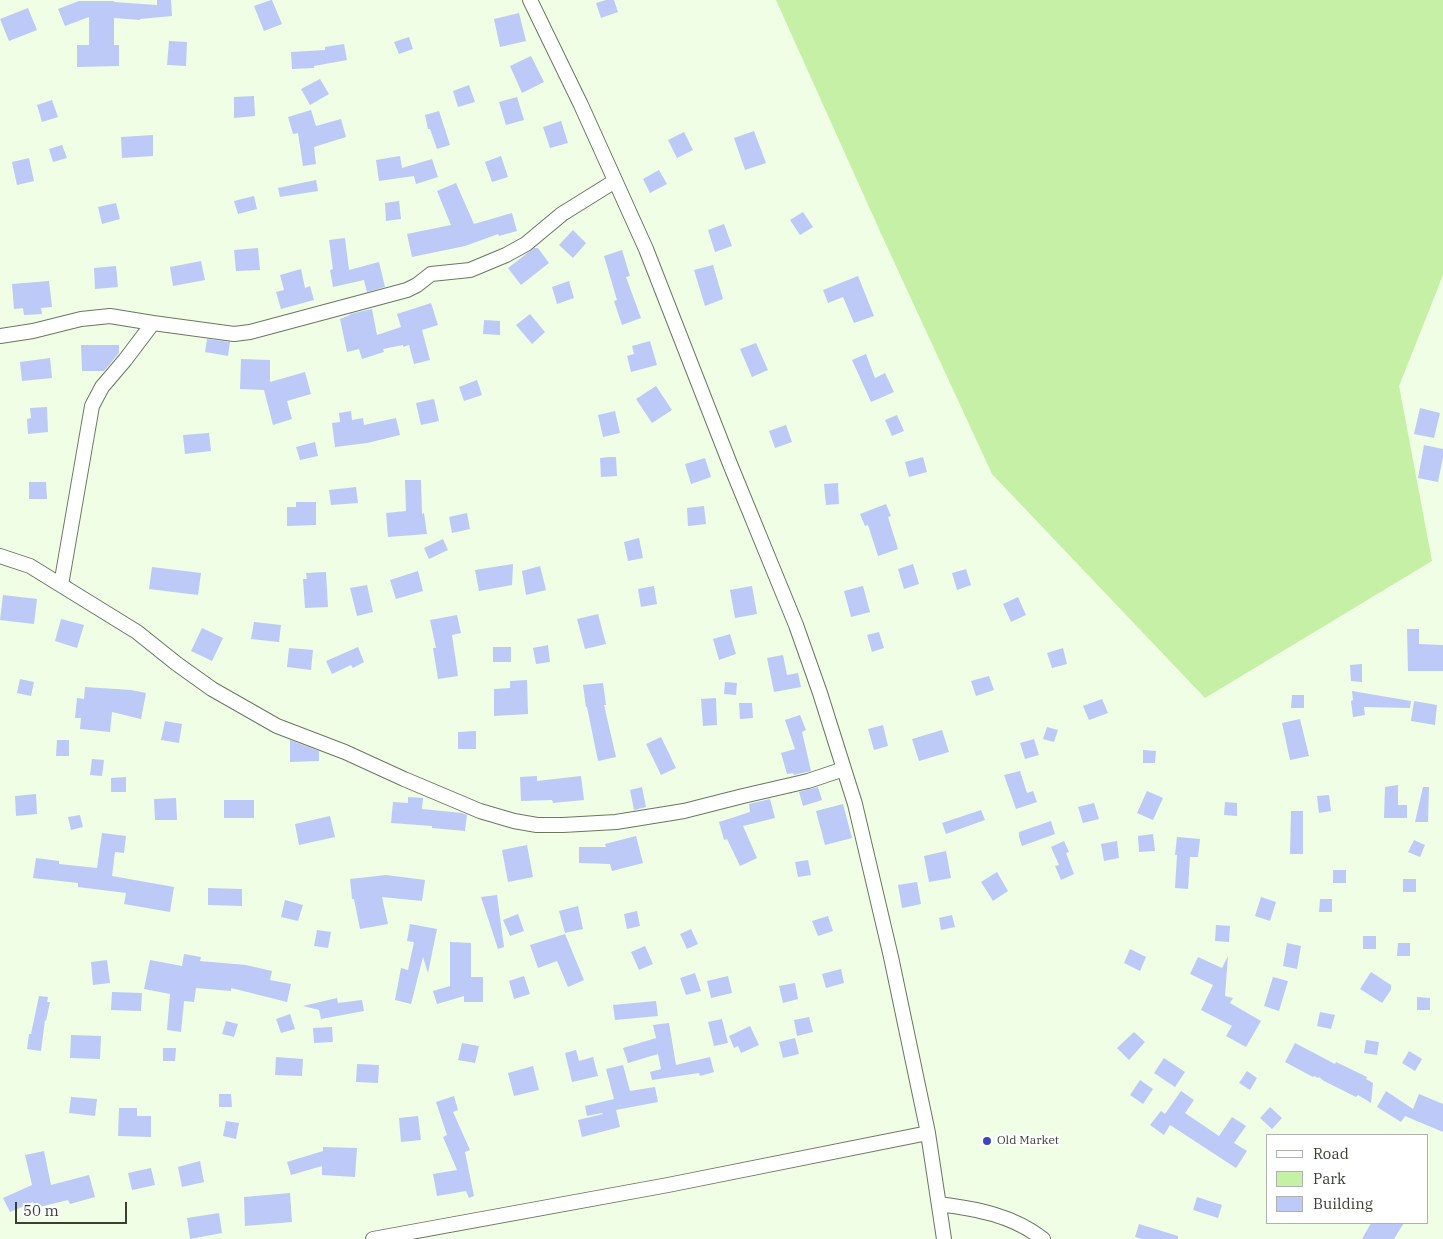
<!DOCTYPE html>
<html>
<head>
<meta charset="utf-8">
<style>
	body { margin:0 }
	#map { position:relative; width:1443px; height:1239px; overflow:hidden; background:#effee5; font-family:"IBM Plex Serif",serif }
	canvas { display:block }
	.legend { position:absolute; left:1266px; top:1134px; width:162px; height:90px; box-sizing:border-box; background:#fff; border:1px solid #b0b2ae; margin:0; padding:6px 9px; list-style:none; font-size:15px; color:#393f35 }
	.legend li { display:flex; align-items:center; gap:10px; height:25px }
	.legend b { width:25px; border:1px solid #b0b2ae }
	.scale { position:absolute; left:15px; top:1202px; width:112px; height:22px; box-sizing:border-box; border:2px solid #393f35; border-top:0; padding-left:6px; font-size:15px; line-height:18px; white-space:nowrap; color:#393f35; -webkit-text-stroke:4px #fff; paint-order:stroke }
</style>
</head>
<body>
<div id="map">
<canvas width="1443" height="1239"></canvas>
<ul class="legend">
<li><b style="height:6px;background:#fff"></b>Road</li>
<li><b style="height:14px;background:#c6f0a6"></b>Park</li>
<li><b style="height:14px;background:#bdc9f7"></b>Building</li>
</ul>
<div class="scale">50 m</div>
</div>
<script>
const c = document.querySelector('canvas').getContext('2d');
c.lineJoin = 'round';
function paint(path, color) { c.fillStyle = color; c.fill(path, 'evenodd'); }
function trace(path, color, width, dash) { c.strokeStyle = color; c.lineWidth = width; c.lineCap = dash ? 'butt' : 'round'; c.setLineDash(dash || []); c.stroke(path); }
function label(font, color, halo, rows, align = 'center') {
  c.font = font + ' "IBM Plex Serif",serif'; c.lineWidth = 4; c.setLineDash([]); c.textBaseline = 'middle'; c.strokeStyle = halo; c.fillStyle = color; for (const [text, x, y, turn = 0] of rows) {
    c.save(); c.translate(x, y); c.rotate((+turn || 0) * Math.PI / 180); c.textAlign = isNaN(turn) ? turn : align; if (halo) c.strokeText(text, 0, 0); c.fillText(text, 0, 0); c.restore();
  }
}
paint(new Path2D(`
	M 776,0 L 1443,0 L 1443,275 L 1399,386 L 1432,561 L 1205,698 L 992,474 L 883,238 Z`), '#c6f0a6');
paint(new Path2D(`
	M 157,0 L 171,0 L 172,16 L 140,19 L 140,20 L 114,18 L 114,45 L 119,45 L 119,66 L 77,67 L 77,45 L 89,45 L 89,17 L 65,26 L 58,9 L 79,1 L 114,1 L 114,2 L 157,5 Z
	M 271,0 L 272,0 L 282,24 L 264,31 L 254,6 Z
	M 606,0 L 614,0 L 618,12 L 601,18 L 596,3 Z
	M 28,8 L 37,30 L 9,41 L 0,19 Z
	M 519,13 L 526,41 L 500,47 L 494,19 Z
	M 409,37 L 413,49 L 399,54 L 394,42 Z
	M 169,41 L 187,42 L 186,66 L 167,65 Z
	M 344,44 L 347,60 L 314,66 L 314,68 L 292,69 L 291,52 L 325,50 L 325,47 Z
	M 531,56 L 544,82 L 522,93 L 510,66 Z
	M 320,79 L 329,94 L 310,105 L 301,89 Z
	M 469,85 L 475,102 L 458,107 L 453,91 Z
	M 254,96 L 255,116 L 234,118 L 234,97 Z
	M 517,97 L 524,120 L 506,125 L 499,102 Z
	M 52,100 L 58,117 L 42,122 L 37,105 Z
	M 311,110 L 316,126 L 341,119 L 346,137 L 314,147 L 316,164 L 303,166 L 298,133 L 293,134 L 288,117 Z
	M 439,111 L 450,145 L 437,149 L 430,129 L 428,129 L 425,115 Z
	M 561,121 L 568,143 L 550,148 L 543,127 Z
	M 754,131 L 766,163 L 745,170 L 734,138 Z
	M 684,132 L 693,150 L 677,158 L 668,140 Z
	M 153,135 L 153,156 L 122,158 L 121,137 Z
	M 62,145 L 67,158 L 53,162 L 49,149 Z
	M 400,156 L 402,168 L 432,159 L 438,177 L 416,184 L 414,176 L 379,181 L 376,160 Z
	M 501,156 L 508,177 L 492,182 L 485,162 Z
	M 29,158 L 34,181 L 17,185 L 12,162 Z
	M 659,170 L 667,184 L 650,193 L 643,179 Z
	M 316,180 L 318,191 L 280,197 L 278,188 Z
	M 456,183 L 474,224 L 512,213 L 517,231 L 499,236 L 498,234 L 465,246 L 412,257 L 407,234 L 451,225 L 437,191 Z
	M 254,196 L 257,209 L 238,214 L 234,201 Z
	M 399,201 L 401,219 L 386,221 L 385,203 Z
	M 116,203 L 120,219 L 102,224 L 98,207 Z
	M 803,212 L 813,227 L 800,235 L 790,220 Z
	M 724,224 L 732,246 L 715,252 L 708,230 Z
	M 573,230 L 586,243 L 573,258 L 559,245 Z
	M 345,238 L 349,270 L 379,262 L 385,287 L 367,292 L 364,280 L 333,287 L 330,270 L 333,269 L 329,240 Z
	M 258,248 L 260,270 L 236,271 L 234,250 Z
	M 534,248 L 538,248 L 549,263 L 521,285 L 508,268 Z
	M 622,250 L 630,276 L 626,277 L 641,318 L 622,325 L 614,301 L 617,300 L 604,256 Z
	M 201,261 L 205,280 L 173,286 L 170,267 Z
	M 713,265 L 723,299 L 705,306 L 694,270 Z
	M 116,266 L 118,287 L 95,289 L 94,268 Z
	M 301,269 L 305,288 L 310,286 L 314,300 L 281,309 L 276,292 L 284,290 L 280,275 Z
	M 858,276 L 874,316 L 854,323 L 843,297 L 828,303 L 823,290 Z
	M 49,281 L 52,307 L 41,308 L 42,314 L 24,315 L 23,308 L 14,309 L 12,284 Z
	M 569,281 L 574,298 L 557,304 L 552,287 Z
	M 431,303 L 438,325 L 422,330 L 430,360 L 414,364 L 409,345 L 403,347 L 403,345 L 383,349 L 384,352 L 362,359 L 359,349 L 347,352 L 340,319 L 350,315 L 350,314 L 372,309 L 377,335 L 401,327 L 397,314 Z
	M 530,314 L 545,332 L 532,344 L 516,325 Z
	M 484,320 L 500,321 L 500,335 L 483,334 Z
	M 207,339 L 230,342 L 228,356 L 205,352 Z
	M 650,341 L 657,365 L 631,372 L 627,356 L 634,354 L 632,346 Z
	M 756,343 L 768,370 L 752,377 L 740,349 Z
	M 81,345 L 119,345 L 119,353 L 104,371 L 82,371 Z
	M 866,354 L 875,378 L 885,373 L 894,392 L 871,402 L 852,360 Z
	M 50,358 L 52,378 L 22,381 L 20,362 Z
	M 241,359 L 270,360 L 270,382 L 305,372 L 311,394 L 287,401 L 292,419 L 273,425 L 264,390 L 240,389 Z
	M 477,380 L 482,395 L 464,401 L 459,387 Z
	M 656,386 L 672,410 L 652,423 L 636,399 Z
	M 434,399 L 439,421 L 421,425 L 416,403 Z
	M 47,407 L 48,432 L 28,434 L 27,419 L 31,418 L 30,408 Z
	M 1420,408 L 1440,413 L 1434,438 L 1414,434 Z
	M 351,411 L 352,420 L 363,418 L 364,425 L 396,418 L 400,435 L 367,443 L 335,447 L 332,423 L 340,422 L 339,413 Z
	M 615,411 L 620,433 L 603,437 L 598,415 Z
	M 897,415 L 904,431 L 892,436 L 885,420 Z
	M 786,425 L 792,442 L 775,448 L 769,431 Z
	M 209,433 L 211,451 L 185,454 L 183,435 Z
	M 315,442 L 318,456 L 300,460 L 296,447 Z
	M 1424,445 L 1443,449 L 1443,457 L 1438,482 L 1418,478 Z
	M 610,457 L 616,457 L 617,476 L 601,477 L 600,458 Z
	M 923,457 L 927,472 L 909,477 L 905,462 Z
	M 705,458 L 711,477 L 691,484 L 685,464 Z
	M 405,480 L 421,480 L 422,514 L 424,513 L 427,534 L 388,537 L 386,513 L 406,511 Z
	M 29,482 L 46,482 L 47,499 L 29,499 Z
	M 838,483 L 839,504 L 826,505 L 824,484 Z
	M 356,487 L 358,503 L 331,505 L 329,490 Z
	M 296,502 L 316,502 L 316,525 L 287,526 L 287,507 L 296,507 Z
	M 886,504 L 891,516 L 888,517 L 898,549 L 878,556 L 868,525 L 865,526 L 860,514 Z
	M 704,506 L 706,524 L 688,526 L 687,508 Z
	M 467,513 L 470,529 L 452,533 L 449,517 Z
	M 639,538 L 643,558 L 628,561 L 624,542 Z
	M 443,539 L 448,550 L 429,559 L 424,548 Z
	M 513,564 L 512,585 L 479,591 L 475,570 Z
	M 913,564 L 919,584 L 904,589 L 898,569 Z
	M 540,566 L 546,590 L 526,595 L 522,571 Z
	M 152,567 L 201,573 L 198,595 L 149,589 Z
	M 966,569 L 971,585 L 957,590 L 952,573 Z
	M 418,571 L 423,591 L 396,599 L 390,580 Z
	M 326,572 L 328,607 L 305,608 L 303,579 L 307,579 L 306,573 Z
	M 367,585 L 373,612 L 357,616 L 350,588 Z
	M 654,586 L 657,604 L 641,607 L 638,589 Z
	M 752,586 L 757,614 L 735,618 L 730,590 Z
	M 863,586 L 870,612 L 851,617 L 844,591 Z
	M 3,595 L 37,599 L 34,624 L 0,620 Z
	M 1018,597 L 1026,615 L 1011,622 L 1003,604 Z
	M 598,614 L 606,644 L 585,649 L 577,619 Z
	M 457,615 L 461,633 L 452,635 L 458,676 L 438,679 L 433,648 L 436,648 L 430,620 Z
	M 61,619 L 84,625 L 77,648 L 55,641 Z
	M 254,622 L 281,625 L 279,642 L 251,639 Z
	M 202,628 L 223,638 L 212,661 L 191,651 Z
	M 1407,629 L 1419,629 L 1419,644 L 1443,645 L 1443,671 L 1408,671 Z
	M 879,632 L 884,648 L 872,652 L 867,635 Z
	M 730,634 L 736,654 L 719,660 L 713,639 Z
	M 548,645 L 550,662 L 536,664 L 533,648 Z
	M 358,647 L 364,662 L 353,668 L 351,665 L 332,674 L 326,661 Z
	M 493,647 L 511,647 L 511,662 L 493,662 Z
	M 289,648 L 313,650 L 311,670 L 287,667 Z
	M 1063,648 L 1067,664 L 1052,668 L 1047,653 Z
	M 783,655 L 787,675 L 798,673 L 801,687 L 774,692 L 767,658 Z
	M 1362,664 L 1362,682 L 1351,681 L 1350,665 Z
	M 989,676 L 994,690 L 976,696 L 971,681 Z
	M 20,679 L 34,682 L 31,696 L 17,693 Z
	M 527,680 L 528,714 L 494,716 L 494,689 L 510,688 L 510,681 Z
	M 725,682 L 737,683 L 736,695 L 724,694 Z
	M 603,683 L 606,705 L 604,705 L 616,757 L 598,761 L 587,707 L 586,707 L 583,685 Z
	M 85,687 L 131,690 L 146,693 L 141,719 L 112,712 L 110,732 L 80,729 L 81,718 L 75,718 L 77,698 L 84,699 Z
	M 1352,691 L 1411,701 L 1410,708 L 1364,707 L 1365,715 L 1353,717 L 1351,701 L 1353,700 Z
	M 1292,695 L 1304,695 L 1304,708 L 1291,708 Z
	M 716,698 L 717,725 L 703,726 L 701,699 Z
	M 1102,699 L 1108,713 L 1089,720 L 1083,706 Z
	M 1414,701 L 1437,705 L 1435,725 L 1411,721 Z
	M 739,703 L 752,703 L 753,718 L 740,719 Z
	M 800,715 L 806,730 L 802,732 L 811,771 L 794,775 L 793,773 L 787,774 L 781,753 L 795,749 L 785,720 Z
	M 1300,719 L 1309,756 L 1290,760 L 1282,723 Z
	M 165,721 L 182,724 L 179,743 L 161,740 Z
	M 883,725 L 888,746 L 874,750 L 868,729 Z
	M 1047,727 L 1058,730 L 1054,742 L 1043,739 Z
	M 942,730 L 949,752 L 919,761 L 912,739 Z
	M 476,731 L 476,749 L 458,749 L 458,732 Z
	M 661,737 L 676,768 L 661,775 L 646,744 Z
	M 1034,739 L 1039,755 L 1025,759 L 1020,743 Z
	M 57,740 L 69,740 L 69,756 L 56,756 Z
	M 290,740 L 319,751 L 319,761 L 290,762 Z
	M 1143,750 L 1156,751 L 1155,763 L 1143,763 Z
	M 92,759 L 104,760 L 102,776 L 90,775 Z
	M 1020,771 L 1027,793 L 1033,791 L 1037,802 L 1016,809 L 1004,775 Z
	M 537,776 L 537,781 L 581,776 L 584,800 L 553,803 L 552,800 L 521,801 L 520,777 Z
	M 126,777 L 126,792 L 111,792 L 111,778 Z
	M 1398,785 L 1398,805 L 1407,805 L 1407,818 L 1384,818 L 1385,787 Z
	M 642,787 L 646,807 L 634,810 L 630,790 Z
	M 818,787 L 822,800 L 803,806 L 799,792 Z
	M 1423,787 L 1429,787 L 1428,822 L 1415,822 Z
	M 1147,791 L 1163,798 L 1153,820 L 1137,813 Z
	M 36,794 L 37,814 L 16,816 L 15,796 Z
	M 1329,795 L 1331,811 L 1319,813 L 1317,796 Z
	M 408,797 L 423,798 L 422,809 L 462,813 L 467,815 L 465,831 L 432,828 L 432,826 L 391,823 L 393,802 L 408,803 Z
	M 176,798 L 177,820 L 155,820 L 154,799 Z
	M 770,799 L 775,818 L 743,826 L 757,858 L 740,866 L 727,839 L 724,840 L 719,822 L 750,812 L 749,804 Z
	M 224,800 L 254,800 L 254,818 L 224,818 Z
	M 1225,802 L 1237,803 L 1237,816 L 1224,815 Z
	M 1094,803 L 1099,819 L 1083,823 L 1078,807 Z
	M 843,804 L 852,838 L 825,845 L 816,811 Z
	M 981,810 L 985,820 L 946,834 L 942,823 Z
	M 1291,811 L 1303,811 L 1303,854 L 1290,854 Z
	M 80,815 L 83,827 L 71,830 L 68,817 Z
	M 330,816 L 335,837 L 299,845 L 295,824 Z
	M 1051,821 L 1055,834 L 1022,846 L 1019,837 L 1019,832 Z
	M 102,833 L 126,836 L 124,853 L 115,852 L 112,876 L 174,887 L 170,912 L 124,904 L 126,893 L 78,887 L 78,883 L 33,878 L 36,858 L 59,861 L 59,864 L 97,868 Z
	M 1153,834 L 1155,851 L 1139,852 L 1138,836 Z
	M 636,836 L 643,863 L 612,871 L 610,864 L 579,863 L 579,847 L 606,847 L 605,844 Z
	M 1177,837 L 1200,839 L 1198,857 L 1190,857 L 1188,889 L 1175,888 L 1177,855 L 1175,855 Z
	M 1414,840 L 1425,845 L 1420,857 L 1408,852 Z
	M 1064,841 L 1069,852 L 1066,853 L 1074,874 L 1061,880 L 1055,866 L 1059,865 L 1051,847 Z
	M 1117,841 L 1119,858 L 1104,861 L 1101,844 Z
	M 527,845 L 533,877 L 508,882 L 502,850 Z
	M 946,851 L 951,878 L 929,882 L 924,856 Z
	M 808,860 L 811,875 L 798,877 L 795,862 Z
	M 1333,870 L 1346,870 L 1346,883 L 1333,883 Z
	M 997,872 L 1008,891 L 993,901 L 981,882 Z
	M 386,875 L 425,880 L 422,901 L 382,897 L 388,924 L 360,929 L 354,899 L 352,899 L 350,879 Z
	M 1403,879 L 1416,879 L 1416,892 L 1403,892 Z
	M 917,882 L 921,904 L 902,908 L 898,885 Z
	M 208,888 L 242,889 L 242,906 L 208,905 Z
	M 497,895 L 504,947 L 498,949 L 481,897 Z
	M 1261,897 L 1276,902 L 1270,921 L 1255,916 Z
	M 1320,899 L 1332,899 L 1332,912 L 1319,912 Z
	M 285,900 L 303,905 L 298,921 L 281,917 Z
	M 578,906 L 583,929 L 565,933 L 559,911 Z
	M 637,911 L 640,926 L 627,929 L 624,914 Z
	M 518,914 L 524,931 L 510,936 L 503,920 Z
	M 952,915 L 955,927 L 941,930 L 939,918 Z
	M 828,916 L 833,931 L 818,936 L 812,921 Z
	M 410,924 L 437,929 L 428,973 L 423,957 L 411,1004 L 395,1000 L 401,968 L 408,970 L 414,942 L 407,941 Z
	M 1216,925 L 1230,926 L 1229,942 L 1215,941 Z
	M 691,929 L 698,944 L 687,949 L 680,934 Z
	M 317,930 L 331,932 L 328,948 L 314,946 Z
	M 565,934 L 584,980 L 568,987 L 557,961 L 538,968 L 530,945 Z
	M 1363,936 L 1376,936 L 1376,949 L 1363,949 Z
	M 450,942 L 471,943 L 471,977 L 483,977 L 483,1002 L 464,1002 L 464,996 L 437,1004 L 433,991 L 450,986 Z
	M 1287,943 L 1301,946 L 1297,969 L 1283,966 Z
	M 1398,943 L 1410,943 L 1410,956 L 1397,956 Z
	M 645,946 L 653,964 L 639,970 L 631,952 Z
	M 1130,949 L 1146,957 L 1140,971 L 1124,963 Z
	M 184,954 L 201,957 L 200,961 L 246,965 L 272,971 L 270,980 L 291,984 L 287,1002 L 231,988 L 231,991 L 196,988 L 194,1002 L 184,1001 L 181,1032 L 167,1030 L 170,994 L 144,989 L 150,960 L 182,966 Z
	M 1228,956 L 1225,996 L 1233,998 L 1230,1003 L 1261,1021 L 1246,1047 L 1226,1036 L 1232,1026 L 1201,1010 L 1213,985 L 1190,974 L 1198,957 L 1222,968 Z
	M 107,960 L 110,983 L 93,985 L 91,962 Z
	M 841,969 L 844,983 L 826,988 L 822,974 Z
	M 1371,972 L 1391,985 L 1391,990 L 1382,1003 L 1360,989 Z
	M 695,973 L 701,991 L 686,995 L 680,978 Z
	M 524,976 L 530,994 L 514,999 L 509,981 Z
	M 728,976 L 732,993 L 711,998 L 707,981 Z
	M 1273,977 L 1288,981 L 1279,1011 L 1264,1006 Z
	M 795,983 L 798,999 L 783,1003 L 779,986 Z
	M 112,992 L 142,993 L 141,1011 L 111,1010 Z
	M 39,996 L 48,997 L 47,1002 L 50,1002 L 46,1021 L 45,1020 L 41,1051 L 27,1049 L 29,1034 L 31,1034 Z
	M 1417,997 L 1430,998 L 1430,1010 L 1417,1010 Z
	M 337,998 L 338,1003 L 362,1000 L 364,1011 L 321,1019 L 319,1010 L 303,1006 Z
	M 656,1001 L 658,1016 L 615,1020 L 613,1005 Z
	M 1320,1012 L 1335,1015 L 1331,1029 L 1317,1026 Z
	M 290,1014 L 295,1029 L 281,1033 L 276,1019 Z
	M 809,1017 L 813,1032 L 797,1036 L 794,1020 Z
	M 722,1019 L 728,1043 L 714,1046 L 708,1022 Z
	M 226,1021 L 238,1024 L 234,1037 L 222,1034 Z
	M 669,1023 L 676,1065 L 710,1057 L 714,1072 L 700,1076 L 699,1073 L 652,1080 L 650,1072 L 661,1069 L 658,1054 L 628,1063 L 623,1048 L 656,1038 L 653,1025 Z
	M 750,1026 L 759,1045 L 741,1053 L 738,1046 L 734,1048 L 729,1036 Z
	M 332,1027 L 333,1042 L 314,1043 L 313,1028 Z
	M 1134,1032 L 1145,1042 L 1129,1060 L 1117,1048 Z
	M 71,1035 L 101,1036 L 100,1059 L 70,1058 Z
	M 795,1038 L 799,1054 L 783,1058 L 779,1042 Z
	M 1366,1040 L 1379,1042 L 1377,1055 L 1364,1053 Z
	M 462,1043 L 479,1046 L 475,1063 L 458,1060 Z
	M 1295,1043 L 1335,1064 L 1336,1062 L 1367,1077 L 1366,1079 L 1373,1083 L 1371,1103 L 1358,1095 L 1356,1097 L 1324,1081 L 1319,1077 L 1318,1078 L 1314,1076 L 1313,1077 L 1285,1062 Z
	M 163,1048 L 176,1048 L 175,1061 L 163,1061 Z
	M 576,1050 L 579,1061 L 593,1057 L 598,1076 L 572,1082 L 565,1053 Z
	M 1409,1051 L 1422,1059 L 1415,1071 L 1402,1063 Z
	M 276,1057 L 303,1059 L 302,1076 L 275,1075 Z
	M 1164,1058 L 1185,1072 L 1175,1087 L 1154,1073 Z
	M 357,1064 L 379,1065 L 378,1083 L 356,1082 Z
	M 623,1065 L 630,1091 L 655,1087 L 658,1102 L 616,1110 L 620,1127 L 582,1137 L 578,1120 L 603,1114 L 602,1113 L 587,1116 L 585,1106 L 614,1099 L 606,1069 Z
	M 533,1066 L 539,1090 L 514,1096 L 508,1073 Z
	M 1247,1071 L 1257,1078 L 1250,1090 L 1239,1083 Z
	M 1140,1080 L 1153,1089 L 1143,1104 L 1130,1095 Z
	M 1181,1091 L 1194,1100 L 1185,1113 L 1219,1136 L 1232,1117 L 1246,1126 L 1234,1143 L 1247,1151 L 1236,1168 L 1170,1125 L 1164,1135 L 1150,1125 L 1161,1111 L 1165,1114 Z
	M 1386,1091 L 1413,1109 L 1419,1094 L 1443,1104 L 1443,1132 L 1405,1116 L 1401,1122 L 1377,1107 Z
	M 219,1094 L 231,1094 L 232,1107 L 219,1107 Z
	M 454,1096 L 458,1110 L 453,1112 L 470,1150 L 465,1152 L 474,1196 L 469,1198 L 466,1191 L 437,1196 L 433,1174 L 457,1170 L 443,1137 L 447,1135 L 436,1102 Z
	M 71,1097 L 97,1099 L 95,1116 L 69,1113 Z
	M 1270,1107 L 1282,1118 L 1272,1129 L 1260,1118 Z
	M 119,1108 L 137,1108 L 137,1116 L 151,1116 L 151,1137 L 118,1136 Z
	M 418,1116 L 421,1140 L 401,1142 L 399,1118 Z
	M 226,1121 L 239,1123 L 236,1139 L 223,1136 Z
	M 323,1147 L 357,1148 L 355,1177 L 322,1175 L 322,1166 L 291,1175 L 287,1162 L 323,1151 Z
	M 44,1151 L 51,1185 L 89,1175 L 95,1197 L 70,1204 L 68,1200 L 35,1208 L 33,1202 L 10,1212 L 3,1198 L 32,1185 L 25,1155 Z
	M 200,1161 L 204,1182 L 182,1187 L 178,1167 Z
	M 151,1168 L 155,1185 L 132,1190 L 128,1173 Z
	M 290,1193 L 292,1222 L 245,1226 L 244,1197 Z
	M 1197,1197 L 1222,1205 L 1218,1218 L 1193,1210 Z
	M 219,1213 L 222,1233 L 190,1239 L 187,1218 Z
	M 1371,1223 L 1404,1223 L 1394,1239 L 1362,1239 Z
	M 1139,1224 L 1178,1236 L 1178,1239 L 1142,1239 L 1135,1237 Z`), '#bdc9f7');
const minor = new Path2D(`
	M 530,0 L 581,105 L 646,249 L 730,464 L 796,625 L 820,693 L 855,804 L 891,957 L 928,1133 L 944,1239
	M 0,336 L 33,331 L 81,319 L 110,316 L 153,323 L 234,334 L 250,332 L 407,290 L 417,285 L 431,274 L 470,270 L 506,255 L 526,244 L 562,214 L 615,181
	M 0,556 L 30,566 L 137,632 L 177,664 L 212,689 L 277,726 L 345,752 L 404,779 L 480,811 L 514,821 L 537,825 L 563,825 L 616,822 L 684,811 L 743,796 L 808,781 L 844,769
	M 61,585 L 92,406 L 102,387 L 125,360 L 153,323
	M 939,1204 C 977,1209 1012,1215 1043,1239
	M 373,1239 L 668,1185 L 928,1133`);
trace(minor, '#6a7761', 16);
trace(minor, '#fff', 14);
for (const [x, y, r, color] of [
	[987,1141,5,"#3c45b9"]
]) { const dot = new Path2D(); dot.arc(x, y, r, 0, 2 * Math.PI); c.fillStyle = color; c.fill(dot); trace(dot, '#fff', 2); }
label('12px', '#393f35', '#fff', [
	["Old Market",997,1141]
], 'left');
</script>
</body>
</html>
